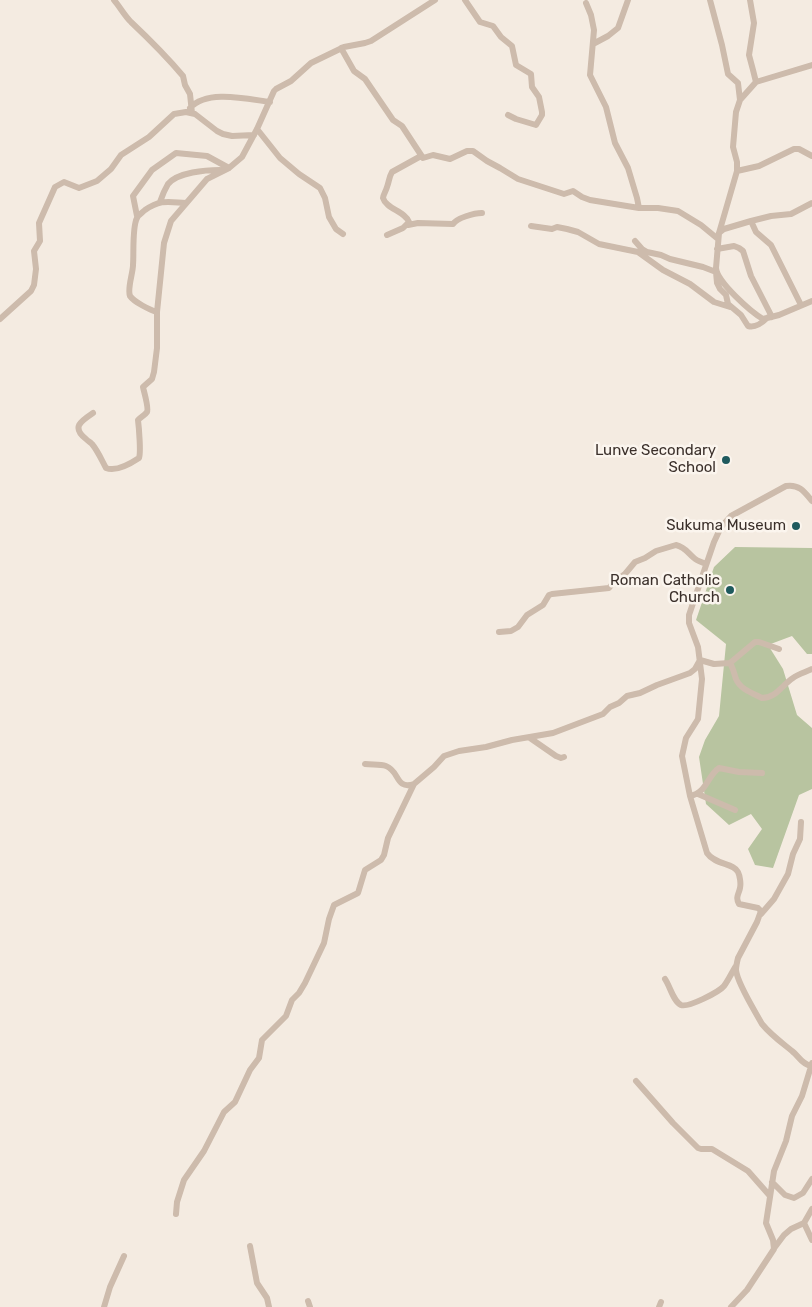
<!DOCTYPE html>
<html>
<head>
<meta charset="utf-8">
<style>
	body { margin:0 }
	canvas { display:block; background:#f4ebe1 }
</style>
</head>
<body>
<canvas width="812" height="1307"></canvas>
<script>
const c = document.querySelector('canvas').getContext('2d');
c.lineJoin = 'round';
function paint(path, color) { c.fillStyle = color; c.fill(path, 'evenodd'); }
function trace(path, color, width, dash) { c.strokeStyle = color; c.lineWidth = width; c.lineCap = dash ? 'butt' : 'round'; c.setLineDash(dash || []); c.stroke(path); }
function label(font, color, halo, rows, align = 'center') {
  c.font = font + ' Rubik,sans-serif'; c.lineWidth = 5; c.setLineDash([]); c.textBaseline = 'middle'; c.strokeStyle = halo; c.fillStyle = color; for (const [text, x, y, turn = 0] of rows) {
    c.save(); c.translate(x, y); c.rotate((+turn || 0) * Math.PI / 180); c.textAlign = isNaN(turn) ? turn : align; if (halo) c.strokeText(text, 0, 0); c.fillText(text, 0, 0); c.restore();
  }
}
paint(new Path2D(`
	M 735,547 L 812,548 L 812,654 L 807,654 L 792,636 L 768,645 L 783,669 L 797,715 L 812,728 L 812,789 L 799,795 L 773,868 L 755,865 L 748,849 L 762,829 L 751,814 L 729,825 L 706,804 L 699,757 L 705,740 L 719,716 L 726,644 L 696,620 L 714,567 Z`), '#b8c4a0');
trace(new Path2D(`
	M 114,0 C 120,7 124,15 131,22 C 149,39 167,57 183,76 L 185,85 L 190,94 L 192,113
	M 465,0 L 480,22 L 493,26 L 501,37 L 512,46 L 516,65 L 531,74 L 532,87 L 539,97 L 542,112 L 542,115 L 536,125 L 516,119 L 508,115
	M 710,0 L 722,45 L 728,74 L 738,83 L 740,100
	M 750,0 L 754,23 L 749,55 L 753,70 L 756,82
	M 586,3 L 591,15 L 594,30 L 590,75 L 606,107 L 615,143 L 628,168 L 637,198 L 639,208
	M 593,44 L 608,36 L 618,28 L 628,0
	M 341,48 L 354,71 L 365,79 L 393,120 L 402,126 L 423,158 L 433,155 L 450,159 L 467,151 L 473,151 L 487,161 L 500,168 L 518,179 L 564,194 L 573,191 L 582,197 L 590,200 L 639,208 L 658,208 L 678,211 L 701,225 L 718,239
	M 812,65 L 756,82 L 740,100 L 736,112 L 733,147 L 737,162 L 737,171 L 719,233 L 716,268 C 717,282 751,312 763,319 L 779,315 L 812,301
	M 190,108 C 207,89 247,99 270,102
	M 257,129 L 280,158 L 299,174 L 320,188 L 325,198 L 329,217 L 336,229 L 343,234
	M 737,171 L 759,166 L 794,149 L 799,149 L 812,156
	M 160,202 C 162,196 165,189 168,184 C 178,172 206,170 220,170
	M 137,216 L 133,196 L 152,170 L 176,153 L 207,156 L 229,168
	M 751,221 L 756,232 L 771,245 L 801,305
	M 408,225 L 418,223 L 453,224 C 457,218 474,213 482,213
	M 531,226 L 552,229 L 557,227 L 567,229 L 578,232 L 599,244 L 638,252 L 663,270 L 690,284 L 714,302 L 730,307
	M 719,233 L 724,229 L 751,221 L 771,216 L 791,214 L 812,203
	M 387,235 L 403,228 L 409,222 C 405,211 386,209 383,198 C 383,195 386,191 387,187 C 389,182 389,177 392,172 L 421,156
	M 635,241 L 642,249 L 647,252 L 661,255 L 670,259 L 703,267 L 716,272 L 717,283 L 720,289 L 726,295 L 728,304 L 741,315 L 748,326 C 755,328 762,323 767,318
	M 717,249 L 734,246 L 739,248 L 743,251 L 751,276 L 772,317
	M 157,312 C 150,310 134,302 130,296 C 127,289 133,273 133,265 C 134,253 132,227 137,218 C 138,215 142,213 145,210 C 161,199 168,202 186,203
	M 0,319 L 31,291 L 34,285 L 36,269 L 34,251 L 40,241 L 39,223 L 55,187 L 64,182 L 79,188 L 97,181 L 111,169 L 121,155 L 149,137 L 174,114 L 186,112 L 195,114 L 217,131 L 223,134 L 232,136 L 254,135
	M 93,413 C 81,421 71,427 86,439 C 89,442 89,441 92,444 C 98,451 102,461 106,468 C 116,472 130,464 139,458 C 141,453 139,428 138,420 C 141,417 145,415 147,412 C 149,408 144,392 143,387 L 152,379 L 154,372 L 157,348 L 157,312 L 164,243 L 171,221 L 207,179 L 229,168 L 242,157 L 257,129 L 274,91 L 276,89 L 291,81 L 311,63 L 344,47 L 365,43 L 371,41 L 435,0
	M 499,632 L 511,631 L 518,627 L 527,615 L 543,605 L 549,595 L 552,594 L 609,588 L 613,583 L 625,574 L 635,562 L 645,558 L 656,551 L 676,545 C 685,547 688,553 694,558 C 697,561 702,562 706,564
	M 730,663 L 755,642 L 759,642 L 779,649
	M 530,738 L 556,756 L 561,758 L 564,757
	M 365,764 C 372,765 380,764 386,766 C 400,771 395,790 414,784
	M 698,794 L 735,810
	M 690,796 C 707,793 707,776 719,768 L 739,772 L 762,773
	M 761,914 L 774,899 L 788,874 L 793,854 L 800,839 L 801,822
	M 665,979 C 670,986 673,1001 681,1005 C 688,1008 719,992 724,986 C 728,981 732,972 736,966
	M 811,1066 C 800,1063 800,1057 792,1051 C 781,1042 771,1035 762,1024 C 755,1011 737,983 736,970 C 736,966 737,962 738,958 L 757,922 L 761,911 L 758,908 L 739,904 C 735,897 739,894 740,888 C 741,884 740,876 738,872 C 734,863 715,865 707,853 L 690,796 L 682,756 L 686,738 L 698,719 L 702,679 L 698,647 L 689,623 L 689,615 L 714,542 L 721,527 L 731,516 L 786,486 C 799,484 804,491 812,501
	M 636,1081 L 673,1123 L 698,1148 L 701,1149 L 712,1149 L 748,1171 L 770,1196
	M 772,1182 L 785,1195 L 794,1198 L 803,1193 L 812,1179
	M 176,1214 L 177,1202 L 184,1180 L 204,1151 L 224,1112 L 235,1102 L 250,1070 L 259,1058 L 262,1040 L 286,1016 L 292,1000 L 299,993 L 305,983 L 324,943 L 329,919 L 334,905 L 358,893 L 365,870 L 381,860 L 384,855 L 388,838 L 414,784 L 434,767 L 444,756 L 459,751 L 486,747 L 512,740 L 553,733 L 603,714 L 610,707 L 619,703 L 627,696 L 640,693 L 657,685 L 690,673 L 695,669 L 700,660 L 714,664 L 730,663 C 733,668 734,673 736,679 C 740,689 752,693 762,698 C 776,698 782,685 793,678 C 798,674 806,672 812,669
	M 804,1223 L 812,1240
	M 250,1246 L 257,1283 L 267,1298 L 269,1307
	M 775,1247 L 784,1235 L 791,1229 L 804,1223 L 812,1209
	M 308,1301 L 310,1307
	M 104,1307 L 110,1287 L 124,1256
	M 659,1307 L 661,1302
	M 731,1307 L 747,1290 L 774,1249 L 773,1240 L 766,1223 L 774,1171 L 786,1141 L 792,1116 L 802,1096 L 812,1063`), '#cdbbac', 6);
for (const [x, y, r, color] of [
	[726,460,5,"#1f5a5e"],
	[796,526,5,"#1f5a5e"],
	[730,590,5,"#1f5a5e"]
]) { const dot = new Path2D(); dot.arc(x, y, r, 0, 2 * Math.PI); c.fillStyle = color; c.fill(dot); trace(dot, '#fbf5ee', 2); }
label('15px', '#3b302b', '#fbf5ee', [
	["Lunve Secondary",716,451],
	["School",716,468],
	["Sukuma Museum",786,526],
	["Roman Catholic",720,581],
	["Church",720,598]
], 'right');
</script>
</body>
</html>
